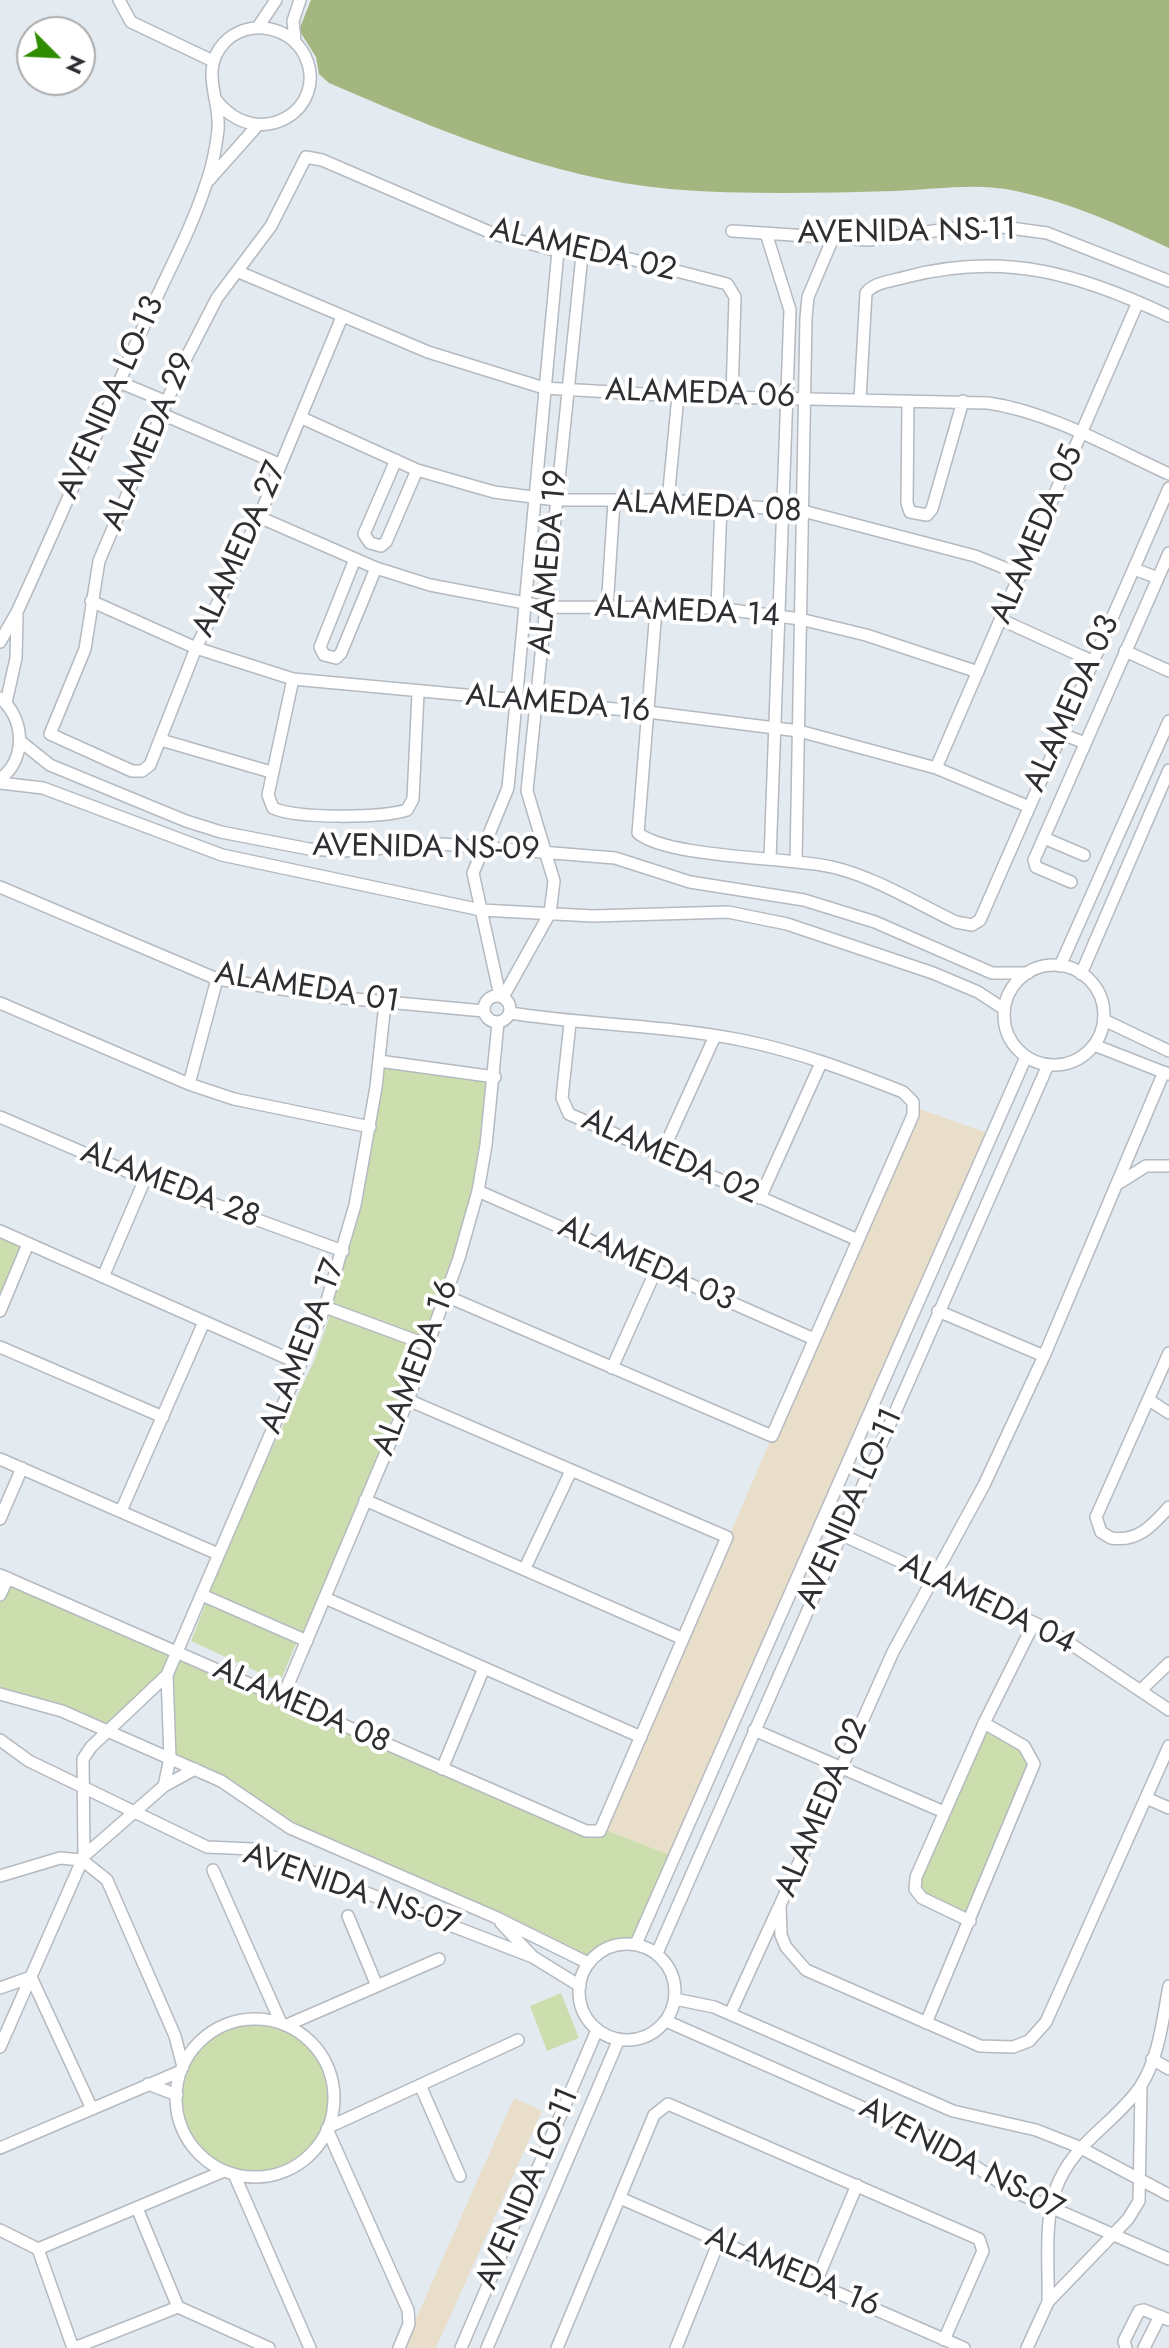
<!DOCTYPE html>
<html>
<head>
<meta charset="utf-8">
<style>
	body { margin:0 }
	#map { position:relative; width:1169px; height:2348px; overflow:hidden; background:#e3eaf0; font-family:Jost,sans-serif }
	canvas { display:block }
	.north { position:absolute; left:16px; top:16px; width:80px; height:80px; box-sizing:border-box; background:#fff; border:2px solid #abacad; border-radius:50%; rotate:114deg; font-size:22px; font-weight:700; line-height:32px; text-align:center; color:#2d2f32 }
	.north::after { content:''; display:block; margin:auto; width:28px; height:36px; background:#308d00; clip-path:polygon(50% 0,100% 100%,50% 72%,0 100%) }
</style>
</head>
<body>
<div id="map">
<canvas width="1169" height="2348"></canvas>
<div class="north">N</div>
</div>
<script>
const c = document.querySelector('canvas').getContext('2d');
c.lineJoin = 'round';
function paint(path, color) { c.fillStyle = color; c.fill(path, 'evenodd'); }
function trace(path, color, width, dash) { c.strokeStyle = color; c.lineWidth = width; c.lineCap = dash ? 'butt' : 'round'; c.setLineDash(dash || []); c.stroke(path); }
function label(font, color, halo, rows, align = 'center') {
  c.font = font + ' Jost,sans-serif'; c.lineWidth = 8; c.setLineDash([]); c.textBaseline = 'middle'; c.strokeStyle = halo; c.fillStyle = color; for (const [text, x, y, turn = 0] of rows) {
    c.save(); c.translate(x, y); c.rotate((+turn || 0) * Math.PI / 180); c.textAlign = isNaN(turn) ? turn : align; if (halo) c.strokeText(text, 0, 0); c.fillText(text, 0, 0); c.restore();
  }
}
paint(new Path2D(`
	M 914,1107 L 993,1135 L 675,1857 L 603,1829 Z
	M 514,2098 L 542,2111 L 436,2348 L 403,2348 Z`), '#e9dec9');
paint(new Path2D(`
	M 379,1061 L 495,1077 L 467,1231 L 428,1345 L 354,1319 L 419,1348 L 307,1641 L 298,1639 L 280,1682 L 191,1641 L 208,1598 L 202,1595 L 314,1361 L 332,1310 L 325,1307 L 343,1251 Z
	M 0,1232 L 28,1244 L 0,1309 Z
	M 0,1575 L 595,1833 L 603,1829 L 675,1857 L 636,1944 L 601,1951 L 588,1963 L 321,1842 L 221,1781 L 170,1758 L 167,1676 L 107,1731 L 0,1698 Z
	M 984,1723 L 1030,1752 L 1033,1771 L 970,1921 L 922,1898 L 914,1883 Z
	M 561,1993 L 579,2038 L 547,2051 L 530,2006 Z
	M178 2098a78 78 0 1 1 156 0a78 78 0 1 1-156 0Z`), '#cddeae');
paint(new Path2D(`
	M 311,0 L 1169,0 L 1169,248 C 1120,225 1069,202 1016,191 C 976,182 934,190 894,191 C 820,193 744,195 670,189 C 550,178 438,130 329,83 L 319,74 L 316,57 L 299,30 Z`), '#a3b680');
const minor = new Path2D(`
	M 119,0 L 131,22 L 213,61
	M 258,27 L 276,0
	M 295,41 L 293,21 L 300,0
	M 209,180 L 257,126
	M 732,231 L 869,240 L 955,228 L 1003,227 L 1047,233 L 1169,281
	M 766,233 L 790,310 L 770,859
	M 239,272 L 428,352 L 544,388 L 678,396 L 988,403 C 1050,412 1112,448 1169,474
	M 342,317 L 259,517 L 196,648 L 150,765 L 142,771 L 132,771 L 50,734 L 85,649 L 99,561 L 182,366 L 217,298 L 271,226 L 306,157 L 322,160 L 494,234 L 558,251 L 630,259 L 727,284 L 735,297 L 732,396
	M 119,382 L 167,402
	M 860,399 L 866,293 C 874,282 893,281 906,277 C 1004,251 1080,274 1169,316
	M 908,403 L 907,503 L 910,512 L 927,515 L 932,509 L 963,401
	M 164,415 L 279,464
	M 302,418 L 417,470 L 494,492 L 556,500 L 668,500 L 803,511 L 975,556 L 1022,575
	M 396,460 L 364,534 L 370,543 L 381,546 L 386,542 L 417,470
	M 668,500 L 678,396
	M 259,517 L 376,568 L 430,585 L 546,607 L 717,608 L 800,619 L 866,635 L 978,672
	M 355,559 L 320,647 L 324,655 L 336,658 L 341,653 L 376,568
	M 1134,569 L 1158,578
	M 91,601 L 196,648 L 293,679 L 648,712 L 799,731 L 936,768 L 1027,806
	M 607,608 L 614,502
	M 717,608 L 721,505
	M 656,610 L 638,833 C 668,858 788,857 832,867 C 875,877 916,903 956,922 L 972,925 L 980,920 L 1169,488
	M 1002,620 L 1092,661
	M 0,642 L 17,612 C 61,516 103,419 145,323 C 165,277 191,231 206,184 C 212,168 216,147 218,130 C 221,100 199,70 224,43 C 247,18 290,25 305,56 C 330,109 258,154 216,100
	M 1125,651 L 1169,671
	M 293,679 L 268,795 L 273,808 C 297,819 382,818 407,810 L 413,799 L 418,693
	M 0,698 C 25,718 27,759 0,779
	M 6,703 L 16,658 L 17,616
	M 1062,734 L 1085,743
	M 161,740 L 271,772
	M 20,741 L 50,765 L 186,821 L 221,832 L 309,849 L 342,851 L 442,844 L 615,858 L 690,882 L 804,900 L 875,922 L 992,973 L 1028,973
	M 936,768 L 1138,302
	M 0,783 L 43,788 L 222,855 L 481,910 L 593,916 L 728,912 L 787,924 L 933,973 L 978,992 L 1004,1009
	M 1044,838 L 1084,855
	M 796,862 L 806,318 L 808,297 L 833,238
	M 1071,882 L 1036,867 L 1034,860 L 1169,553
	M 0,887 L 217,979 L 333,997 L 484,1011
	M1004 1015a50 50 0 1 1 100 0a50 50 0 1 1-100 0Z
	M 1060,966 L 1169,721
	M 1081,974 L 1169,770
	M484 1009a13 13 0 1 1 26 0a13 13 0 1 1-26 0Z
	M 500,996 L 473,873 L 508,788 L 558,251
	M 503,997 L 550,913 L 554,881 L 527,791 L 582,255
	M 0,1003 L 189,1084 L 234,1099 L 370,1127
	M 1104,1020 L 1169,1051
	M 570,1023 L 562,1098 L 569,1114 L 858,1240
	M 1094,1045 L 1168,1074
	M 379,1061 L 495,1077
	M 1164,1072 L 1044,1356 L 984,1485 L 893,1652 L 780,1905 L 781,1935 L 786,1947 L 806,1970 L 980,2046 L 1013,2047 L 1029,2041 L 1046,2022 L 1169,1746
	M 189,1084 L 217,979
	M 0,1117 L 145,1179 L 343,1251
	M 661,1155 L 715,1036
	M 1119,1183 L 1146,1166 L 1169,1166
	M 478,1191 L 814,1339
	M 760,1198 L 821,1063
	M 0,1231 L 300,1364
	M 103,1277 L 145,1179
	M 446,1296 L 772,1436 L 913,1115 L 913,1102 L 903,1092 C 850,1071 796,1051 741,1040 C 665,1025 586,1025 510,1013
	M 325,1307 L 428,1345
	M 0,1311 L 28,1244
	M 938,1311 L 1044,1356
	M 0,1347 L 163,1417
	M 1169,1353 L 1096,1517 L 1101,1532 L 1111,1538 C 1138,1542 1152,1526 1169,1507
	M 612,1368 L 656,1270
	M 1149,1400 L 1169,1413
	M 0,1459 L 218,1554
	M 365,1500 L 681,1638
	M 121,1511 L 204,1322
	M 0,1519 L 22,1468
	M 840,1534 L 1050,1630 L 1169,1710
	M 525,1568 L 571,1471
	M 0,1575 L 586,1831 L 600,1831 L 727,1537 L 408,1400
	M 0,1595 L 8,1578
	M 202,1595 L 307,1641
	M 325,1598 L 641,1737
	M 1141,1690 L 1169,1663
	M 0,1694 L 62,1711 L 221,1781 L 290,1828 L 495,1917 L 588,1963
	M 282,1699 L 408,1400 L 459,1258 L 478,1191 L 486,1145 L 498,1023
	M 754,1730 L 944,1812
	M 0,1740 L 29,1761 L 207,1847 L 252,1849 L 533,1957
	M 442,1769 L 484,1668
	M 164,1786 L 170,1758 L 167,1675
	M 1146,1798 L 1169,1808
	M 84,1856 L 83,1759 L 91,1747 L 167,1675 L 325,1307 L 355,1205 L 376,1087 L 385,1003
	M 213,1870 L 281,2023
	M 0,1876 L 60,1858 L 82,1860 L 107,1880 L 175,2036 L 183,2067
	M 348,1916 L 377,1986
	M 970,1921 L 922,1898 L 915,1889 L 916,1877 L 984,1723 L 1034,1623
	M 501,1923 L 533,1957 L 580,1986
	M 636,1944 L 1026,1057
	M579 1992a48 48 0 1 1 96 0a48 48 0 1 1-96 0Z
	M 657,1953 L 1048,1065
	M 0,1988 L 31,1977 L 92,2109
	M 675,1999 L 714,2007 L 953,2111 L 1036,2130 L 1079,2147 L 1169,2195
	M 730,2014 L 778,1909
	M176 2098a79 79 0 1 1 158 0a79 79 0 1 1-158 0Z
	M 666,2021 L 934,2139 L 1011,2190 L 1169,2259
	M 926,2023 L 1034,1764 L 1024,1746 L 984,1723
	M 287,2025 L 439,1959
	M 0,2047 L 84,1856 L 164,1786 L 195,1769
	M 1152,2059 L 1169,2069
	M 148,2084 L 177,2095
	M 420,2085 L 460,2176
	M 329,2127 L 518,2040
	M 327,2129 L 408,2310 L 409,2324 L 399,2348
	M 0,2148 L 181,2071
	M 234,2174 L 310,2348
	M 620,2198 L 964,2348
	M 137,2208 L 178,2307
	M 0,2230 L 38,2249
	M 38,2249 L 224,2171
	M 38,2249 L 73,2348
	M 816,2282 L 857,2185
	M 1048,2302 C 1049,2266 1044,2224 1055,2191 C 1072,2142 1114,2125 1140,2087 C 1159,2059 1163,2017 1169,1986
	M 178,2307 L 269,2348
	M 74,2348 L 178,2307
	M 461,2348 L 597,2030
	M 487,2348 L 619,2039
	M 557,2348 L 654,2115 L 668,2104 L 979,2239 L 983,2251 L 944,2340
	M 676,2348 L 719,2241
	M 1027,2348 L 1048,2302 L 1128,2219 L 1139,2201 L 1141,2086
	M 1126,2348 L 1124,2341 L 1139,2311 L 1144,2310 L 1169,2320
	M 1144,2348 L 1160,2316`);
trace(minor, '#b4bac0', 14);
trace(minor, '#fff', 11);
label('32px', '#2d2f32', '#fff', [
	["AVENIDA NS-11",907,233,-1],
	["ALAMEDA 02",583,251,13],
	["ALAMEDA 06",700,395,2],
	["AVENIDA LO-13",112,398,-66],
	["ALAMEDA 29",150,442,-67],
	["ALAMEDA 08",707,508,3],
	["ALAMEDA 05",1038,535,-67],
	["ALAMEDA 27",241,550,-66],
	["ALAMEDA 19",550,562,-85],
	["ALAMEDA 14",687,613,3],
	["ALAMEDA 03",1073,704,-66],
	["ALAMEDA 16",558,705,5],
	["AVENIDA NS-09",426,849,1],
	["ALAMEDA 01",307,989,9],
	["ALAMEDA 02",670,1158,24],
	["ALAMEDA 28",170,1186,21],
	["ALAMEDA 03",646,1265,24],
	["ALAMEDA 17",304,1347,-69],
	["ALAMEDA 16",417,1368,-69],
	["AVENIDA LO-11",851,1509,-66],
	["ALAMEDA 04",987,1605,26],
	["ALAMEDA 08",301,1707,24],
	["ALAMEDA 02",823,1808,-67],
	["AVENIDA NS-07",351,1891,19],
	["AVENIDA NS-07",961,2160,28],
	["AVENIDA LO-11",529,2189,-67],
	["ALAMEDA 16",792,2273,23]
]);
</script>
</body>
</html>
